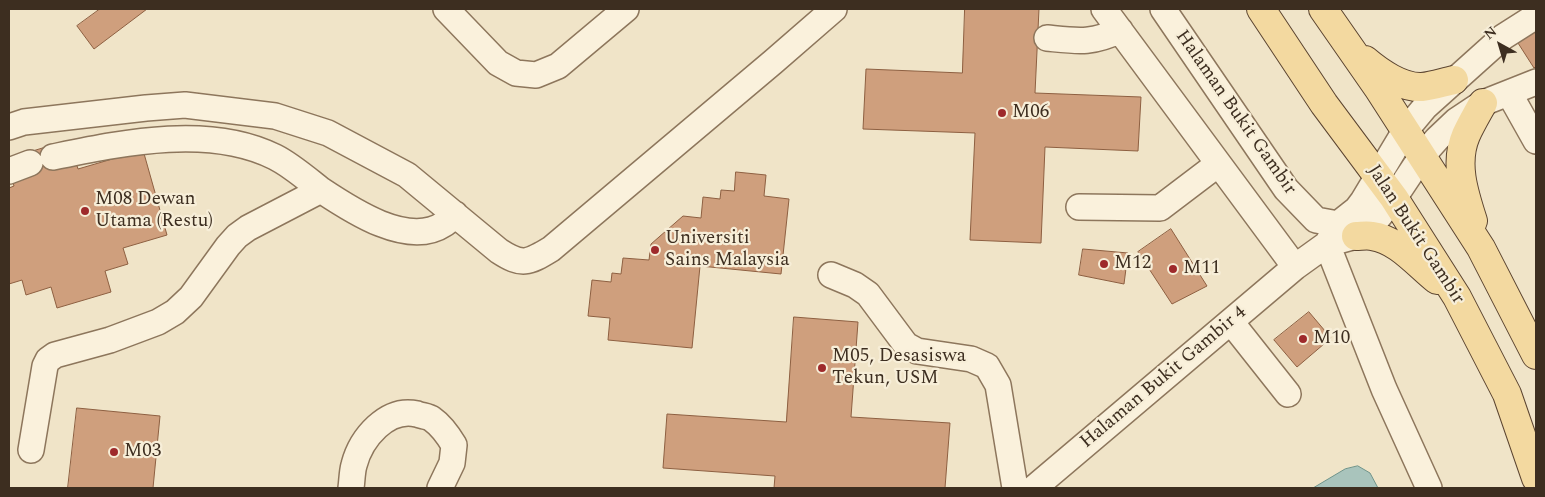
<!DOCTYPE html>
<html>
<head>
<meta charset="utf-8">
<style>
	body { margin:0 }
	#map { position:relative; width:1545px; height:497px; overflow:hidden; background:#f0e4c8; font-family:Spectral,serif }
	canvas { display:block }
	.frame { position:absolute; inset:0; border:10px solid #3d2e20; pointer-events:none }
	.north { position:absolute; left:1475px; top:20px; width:50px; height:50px; -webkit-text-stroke:4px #f7eed8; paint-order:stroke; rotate:321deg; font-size:14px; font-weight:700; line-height:20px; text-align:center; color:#3d2e20 }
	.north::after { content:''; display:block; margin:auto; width:18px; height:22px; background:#3d2e20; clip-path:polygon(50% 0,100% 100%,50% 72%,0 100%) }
</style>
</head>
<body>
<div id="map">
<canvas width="1545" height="497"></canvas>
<div class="frame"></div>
<div class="north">N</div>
</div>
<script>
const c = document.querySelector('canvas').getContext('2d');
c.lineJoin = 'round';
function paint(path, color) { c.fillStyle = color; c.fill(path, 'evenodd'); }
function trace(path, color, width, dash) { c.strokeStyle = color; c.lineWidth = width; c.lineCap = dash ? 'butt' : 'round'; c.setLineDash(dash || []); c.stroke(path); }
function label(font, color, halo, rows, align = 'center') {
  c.font = font + ' Spectral,serif'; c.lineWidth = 4.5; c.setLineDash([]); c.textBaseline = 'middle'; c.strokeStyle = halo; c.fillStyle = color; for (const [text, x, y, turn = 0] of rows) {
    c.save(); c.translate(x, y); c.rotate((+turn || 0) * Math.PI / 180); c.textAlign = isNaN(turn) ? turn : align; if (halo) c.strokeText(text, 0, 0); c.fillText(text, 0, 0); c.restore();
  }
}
const water = new Path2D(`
	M 1358,466 L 1370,473 L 1378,488 L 1313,488 L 1345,469 Z`);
paint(water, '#a9c4bc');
trace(water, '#6f938a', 1);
const building = new Path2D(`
	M 100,9 L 147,9 L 94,49 L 77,26 Z
	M 965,9 L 1039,9 L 1035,93 L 1141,97 L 1138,151 L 1045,147 L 1041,243 L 970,240 L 975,133 L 863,129 L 866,69 L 962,73 Z
	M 1536,30 L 1536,66 L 1534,68 L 1518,43 Z
	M 50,146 L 75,159 L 78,169 L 143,150 L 167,235 L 123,248 L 128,264 L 105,271 L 111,292 L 57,308 L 51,287 L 26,295 L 22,280 L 9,284 L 9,188 L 14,186 L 12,179 L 27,153 Z
	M 736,172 L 766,175 L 764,196 L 789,199 L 781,274 L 700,266 L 692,348 L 608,340 L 610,318 L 588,316 L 592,280 L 611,282 L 612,273 L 621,274 L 623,258 L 649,260 L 651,244 L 683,216 L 701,218 L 703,197 L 720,199 L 721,190 L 734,191 Z
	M 1171,229 L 1207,286 L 1172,304 L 1138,252 Z
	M 1083,249 L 1128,253 L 1124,284 L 1079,275 Z
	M 1309,312 L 1331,338 L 1297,367 L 1274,340 Z
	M 794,317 L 858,322 L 851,417 L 950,423 L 945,488 L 774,488 L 775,476 L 663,468 L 667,414 L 786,422 Z
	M 77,408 L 160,416 L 153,488 L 68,488 Z`);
paint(building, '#cf9f7d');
trace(building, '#8d5f41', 1);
const minor = new Path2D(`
	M 446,9 L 498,63 L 516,73 L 536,75 L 558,66 L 626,9
	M 1104,9 L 1295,267
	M 1163,9 L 1286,189 L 1316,220 L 1338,224
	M 1047,38 C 1077,41 1092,44 1120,30
	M 1509,93 L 1536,141
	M 9,127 L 24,122 L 146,108 L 185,105 L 275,116 L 328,133 L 407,175 L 499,251 C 522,266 528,263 551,249 L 773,62 L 834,9
	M 53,157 C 122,143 209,124 275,157 C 291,165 307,179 321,190
	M 9,171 L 30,163
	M 1079,207 L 1160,208 L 1218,164
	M 1327,244 L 1338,224 L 1357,209 L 1363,201 L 1405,131 L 1425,107 L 1503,37 L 1536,16
	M 1327,244 L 1384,389 L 1429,488
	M 831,275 L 855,285 L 868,294 L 906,345 L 917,351 L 971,359 L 987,366 L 998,385 L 1015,488
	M 1231,322 L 1288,394
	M 31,450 L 45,366 L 48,360 L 55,355 L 110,340 L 158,322 L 175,312 L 191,297 L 228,246 L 237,236 L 248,228 L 321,190 C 351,210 408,248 444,224 C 448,222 452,217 455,214
	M 351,488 C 352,481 352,472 354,465 C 361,438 387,407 417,414 C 422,416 428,416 432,419 C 442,426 448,435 454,445 L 452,463 L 440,488
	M 1034,488 L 1295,267 L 1327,244 L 1356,236 L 1373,224 L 1394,198 L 1422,156 L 1437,139 L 1456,121 L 1483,103 L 1536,82`);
const major = new Path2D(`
	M 1261,9 L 1324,104 L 1394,198 L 1457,297 L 1507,394 L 1536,478
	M 1323,9 L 1378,88 L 1481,248 L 1536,355
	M 1365,60 C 1379,72 1402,88 1422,87 C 1433,86 1444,82 1454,80
	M 1473,221 C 1464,193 1454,163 1466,135 C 1471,124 1477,114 1483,103
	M 1356,236 C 1361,236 1367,235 1372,236 C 1397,239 1418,265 1437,280`);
trace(minor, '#8d765c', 28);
trace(major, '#5b4430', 30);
trace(minor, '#faf1dc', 25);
trace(major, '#f3d9a0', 28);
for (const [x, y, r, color] of [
	[1002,113,5,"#9e2a2b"],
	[85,211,5,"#9e2a2b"],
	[655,250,5,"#9e2a2b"],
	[1104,264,5,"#9e2a2b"],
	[1173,269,5,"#9e2a2b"],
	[1303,339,5,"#9e2a2b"],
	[822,368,5,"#9e2a2b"],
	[114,452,5,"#9e2a2b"]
]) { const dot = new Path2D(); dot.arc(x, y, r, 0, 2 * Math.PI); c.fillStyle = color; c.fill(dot); trace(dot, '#f7eed8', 2); }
label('19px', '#3d2e20', '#f7eed8', [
	["M06",1012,113],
	["M08 Dewan",95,200],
	["Utama (Restu)",95,222],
	["Universiti",665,239],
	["Sains Malaysia",665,261],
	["M12",1114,264],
	["M11",1183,269],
	["M10",1313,339],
	["M05, Desasiswa",832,357],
	["Tekun, USM",832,379],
	["M03",124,452]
], 'left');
label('19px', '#3d2e20', '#f7eed8', [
	["Halaman Bukit Gambir",1235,113,55],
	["Jalan Bukit Gambir",1415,235,57],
	["Halaman Bukit Gambir 4",1164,378,-40]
]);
</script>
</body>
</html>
